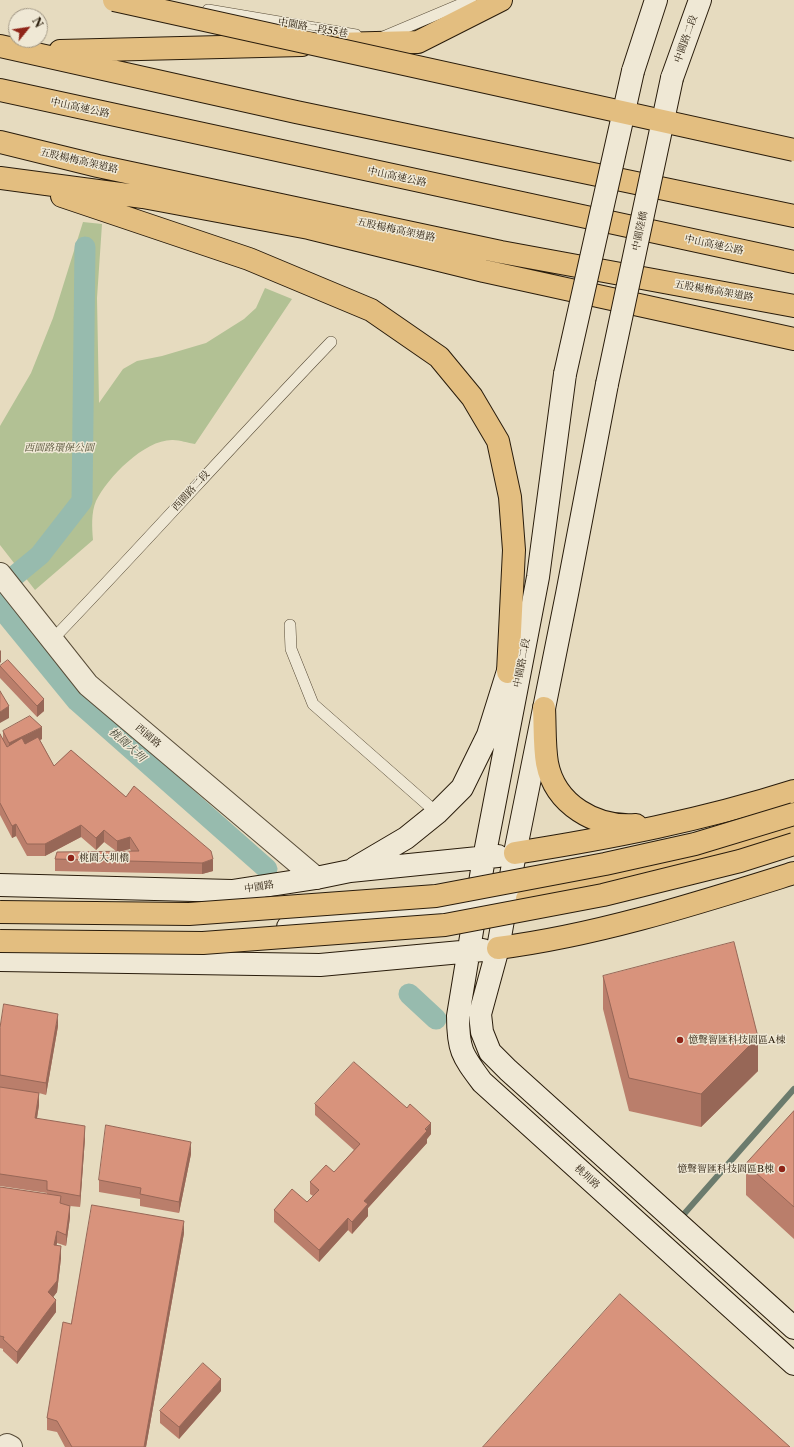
<!DOCTYPE html>
<html>
<head>
<meta charset="utf-8">
<style>
	body { margin:0 }
	#map { position:relative; width:794px; height:1447px; overflow:hidden; background:#e6dbbf; font-family:"Libre Caslon Text",serif }
	canvas { display:block }
	.north { position:absolute; left:8px; top:8px; width:40px; height:40px; box-sizing:border-box; background:#efe8d5; border:1px solid #a09684; border-radius:50%; rotate:60deg; font-size:11px; font-weight:700; line-height:16px; text-align:center; color:#291c0b }
	.north::after { content:''; display:block; margin:auto; width:14px; height:18px; background:#8f2418; clip-path:polygon(50% 0,100% 100%,50% 72%,0 100%) }
</style>
</head>
<body>
<div id="map">
<canvas width="794" height="1447"></canvas>
<div class="north">N</div>
</div>
<script>
const c = document.querySelector('canvas').getContext('2d');
c.lineJoin = 'round';
function paint(path, color) { c.fillStyle = color; c.fill(path, 'evenodd'); }
function trace(path, color, width, dash) { c.strokeStyle = color; c.lineWidth = width; c.lineCap = dash ? 'butt' : 'round'; c.setLineDash(dash || []); c.stroke(path); }
function label(font, color, halo, rows, align = 'center') {
  c.font = font + ' "Libre Caslon Text","Noto Serif TC",serif'; c.lineWidth = 3; c.setLineDash([]); c.textBaseline = 'middle'; c.strokeStyle = halo; c.fillStyle = color; for (const [text, x, y, turn = 0] of rows) {
    c.save(); c.translate(x, y); c.rotate((+turn || 0) * Math.PI / 180); c.textAlign = isNaN(turn) ? turn : align; if (halo) c.strokeText(text, 0, 0); c.fillText(text, 0, 0); c.restore();
  }
}
paint(new Path2D(`
	M 83,222 L 102,224 L 97,298 L 99,403 L 123,369 L 137,361 L 162,356 L 206,343 L 244,319 L 256,308 L 265,288 L 292,299 L 195,444 C 188,443 180,440 173,440 C 145,439 108,477 96,501 C 91,513 92,527 93,540 L 35,590 L 0,545 L 0,426 L 31,373 L 53,318 Z`), '#b2c194');
trace(new Path2D(`
	M 684,1214 L 794,1089`), '#6b7b6d', 6);
trace(new Path2D(`
	M 0,588 L 40,555 L 82,501 L 85,247
	M 0,607 L 77,701 L 267,869
	M 409,994 L 436,1019`), '#97bbae', 21);
const lane = new Path2D(`
	M 208,10 L 356,35
	M 383,37 L 471,0
	M 290,625 L 291,649 L 313,704 L 437,813
	M 52,640 C 146,542 237,440 331,342`);
const street = new Path2D(`
	M 0,574 L 88,685 L 316,878
	M 4,1447 L 7,1445 L 11,1447`);
const secondary = new Path2D(`
	M 633,71 L 656,0
	M 672,78 L 700,0
	M 565,374 L 538,577 L 484,858 L 458,1016 C 458,1050 462,1055 482,1082 L 794,1364
	M 607,384 L 567,594 L 515,853 L 498,948 L 480,1014 L 482,1032 L 490,1052 L 508,1070 L 794,1328
	M 355,868 L 406,838 L 437,813 L 462,788 L 488,735 L 508,671
	M 0,885 L 232,891 L 316,878 L 350,871 L 498,856
	M 288,927 L 490,905
	M 0,960 L 320,965 L 483,950`);
const highway = new Path2D(`
	M 334,44 L 418,42 L 501,0
	M 0,46 L 296,112 L 794,216
	M 60,51 L 302,45
	M 0,90 L 794,262
	M 0,142 L 98,166 L 501,252 L 794,306
	M 0,178 L 143,197 L 309,228 L 484,271 L 794,339
	M 62,196 L 249,259 L 371,310 L 439,357 L 472,397 L 498,441 L 510,497 L 514,550 L 508,672
	M 544,708 C 545,726 544,745 547,763 C 555,805 596,828 636,825
	M 515,853 C 610,838 703,820 794,791
	M 527,899 L 664,865 L 794,828
	M 498,948 C 599,935 698,903 794,873`);
trace(lane, '#584c38', 12);
trace(street, '#584c38', 24);
trace(secondary, '#291c0b', 24);
trace(highway, '#291c0b', 24);
trace(lane, '#efe8d5', 11);
trace(street, '#efe8d5', 22);
trace(secondary, '#efe8d5', 22);
trace(highway, '#e3be80', 22);
const secondaryBridge = new Path2D(`
	M 565,374 L 633,71
	M 607,384 L 672,78`);
const highwayBridge = new Path2D(`
	M 114,0 L 794,150
	M 0,912 L 189,914 L 436,896 L 605,864 L 695,844 L 794,814
	M 0,941 L 203,943 L 445,925 L 603,895 L 740,861 L 794,844`);
trace(secondaryBridge, '#291c0b', 24, []);
trace(highwayBridge, '#291c0b', 24, []);
trace(secondaryBridge, '#efe8d5', 22);
trace(highwayBridge, '#e3be80', 22);
paint(new Path2D(`
	M 0,666 L 44,711 L 37,717 L 0,678 Z
	M 3,731 L 42,739 L 40,740 L 54,766 L 71,750 L 213,871 L 202,874 L 55,871 L 55,859 L 116,851 L 104,842 L 96,850 L 81,837 L 45,856 L 27,856 L 16,836 L 12,838 L 0,815 L 0,734 L 3,739 ZM 130,849 L 131,851 L 122,851 Z
	M 603,976 L 758,1071 L 701,1127 L 629,1111 L 603,1009 Z
	M 58,1026 L 46,1095 L 39,1093 L 39,1105 L 37,1118 L 85,1138 L 80,1207 L 70,1206 L 70,1217 L 66,1246 L 57,1243 L 56,1246 L 61,1258 L 57,1292 L 53,1297 L 56,1312 L 17,1364 L 3,1351 L 3,1349 L 0,1348 L 0,1187 L 47,1194 L 47,1193 L 0,1186 L 0,1028 Z
	M 315,1104 L 431,1134 L 427,1139 L 427,1143 L 368,1208 L 368,1216 L 352,1234 L 348,1230 L 319,1262 L 274,1222 L 274,1210 L 307,1202 L 313,1196 L 310,1194 L 310,1182 L 334,1172 L 354,1150 L 315,1115 Z
	M 794,1111 L 794,1239 L 746,1195 L 746,1164 Z
	M 191,1154 L 179,1213 L 140,1206 L 140,1199 L 99,1192 L 99,1180 Z
	M 184,1233 L 146,1447 L 65,1447 L 57,1432 L 47,1430 L 47,1418 L 71,1324 Z
	M 221,1391 L 179,1439 L 160,1423 L 160,1411 Z`), '#ba7e6b');
paint(new Path2D(`
	M 1,650 L 1,662 L 0,663 L 0,651 Z
	M 44,699 L 44,711 L 37,717 L 37,706 Z
	M 9,706 L 9,718 L 0,723 L 0,712 Z
	M 42,727 L 42,739 L 9,755 L 9,743 Z
	M 16,824 L 16,836 L 12,838 L 12,826 Z
	M 81,825 L 81,837 L 45,856 L 45,844 Z
	M 104,830 L 104,842 L 96,850 L 96,838 Z
	M 130,837 L 130,849 L 117,852 L 117,841 Z
	M 213,859 L 213,871 L 202,874 L 202,863 Z
	M 58,1014 L 58,1026 L 46,1095 L 46,1083 Z
	M 758,1037 L 758,1071 L 701,1127 L 701,1094 Z
	M 39,1093 L 39,1105 L 35,1130 L 35,1118 Z
	M 431,1123 L 431,1134 L 427,1139 L 427,1143 L 368,1208 L 368,1216 L 352,1234 L 352,1222 L 364,1201 Z
	M 85,1126 L 85,1138 L 80,1207 L 80,1196 Z
	M 191,1142 L 191,1154 L 179,1213 L 179,1202 Z
	M 70,1206 L 70,1217 L 66,1246 L 66,1235 Z
	M 348,1218 L 348,1230 L 319,1262 L 319,1250 Z
	M 184,1221 L 184,1233 L 146,1447 L 144,1447 Z
	M 57,1231 L 57,1243 L 54,1257 L 54,1245 Z
	M 61,1246 L 61,1258 L 57,1292 L 48,1304 L 48,1292 Z
	M 56,1300 L 56,1312 L 17,1364 L 17,1352 Z
	M 221,1379 L 221,1391 L 179,1439 L 179,1427 Z`), '#976757');
const building = new Path2D(`
	M 8,660 L 44,699 L 37,706 L 0,666 Z
	M 0,691 L 9,706 L 0,712 Z
	M 30,716 L 42,727 L 9,743 L 3,731 Z
	M 0,734 L 7,747 L 22,738 L 25,744 L 38,737 L 54,766 L 71,750 L 126,797 L 134,786 L 211,851 L 213,859 L 202,863 L 55,859 L 57,852 L 139,851 L 130,837 L 117,841 L 104,830 L 96,838 L 81,825 L 45,844 L 27,844 L 16,824 L 12,826 L 0,803 Z
	M 734,942 L 758,1037 L 701,1094 L 629,1078 L 603,976 Z
	M 4,1004 L 58,1014 L 46,1083 L 0,1075 L 0,1028 Z
	M 354,1062 L 407,1108 L 410,1104 L 431,1123 L 425,1129 L 427,1131 L 364,1201 L 368,1204 L 352,1222 L 348,1218 L 319,1250 L 274,1210 L 292,1189 L 307,1202 L 319,1190 L 310,1182 L 326,1165 L 334,1172 L 360,1144 L 315,1104 Z
	M 0,1087 L 39,1093 L 35,1118 L 85,1126 L 80,1196 L 47,1190 L 47,1181 L 0,1174 Z
	M 794,1111 L 794,1207 L 746,1164 Z
	M 106,1125 L 191,1142 L 179,1202 L 140,1194 L 141,1188 L 99,1180 Z
	M 0,1187 L 61,1196 L 60,1203 L 70,1206 L 66,1235 L 57,1231 L 54,1245 L 61,1246 L 57,1281 L 48,1292 L 56,1300 L 17,1352 L 3,1339 L 4,1337 L 0,1336 Z
	M 92,1205 L 184,1221 L 144,1447 L 72,1447 L 57,1421 L 47,1418 L 63,1322 L 71,1324 Z
	M 620,1294 L 790,1447 L 483,1447 Z
	M 203,1363 L 221,1379 L 179,1427 L 160,1411 Z`);
paint(building, '#d8937c');
trace(building, '#976757', 1);
for (const [x, y, r, color] of [
	[71,858,4,"#8f2418"],
	[680,1040,4,"#8f2418"],
	[782,1169,4,"#8f2418"]
]) { const dot = new Path2D(); dot.arc(x, y, r, 0, 2 * Math.PI); c.fillStyle = color; c.fill(dot); trace(dot, '#efe8d5', 1.5); }
label('10px', '#291c0b', '#efe8d5', [
	["中園路二段55巷",313,28,10],
	["中園路二段",686,39,-70],
	["中山高速公路",80,108,12],
	["五股楊梅高架道路",79,161,13],
	["中山高速公路",397,177,12],
	["五股楊梅高架道路",396,230,12],
	["中園陸橋",640,231,-78],
	["中山高速公路",714,245,12],
	["五股楊梅高架道路",714,291,10],
	["西園路二段",191,491,-48],
	["中園路二段",522,663,-79],
	["西園路",148,736,40],
	["中園路",259,887,-9],
	["桃圳路",587,1177,42]
]);
label('italic 10px', '#524e34', '#efe8d5', [
	["西園路環保公園",59,448]
]);
label('10px', '#291c0b', '#efe8d5', [
	["桃園大圳橋",79,858],
	["憶聲智匯科技園區A棟",688,1040],
	["憶聲智匯科技園區B棟",774,1169,"right"]
], 'left');
label('italic 11px', '#4a4c3c', '#efe8d5', [
	["桃園大圳",127,745,42]
]);
</script>
</body>
</html>
